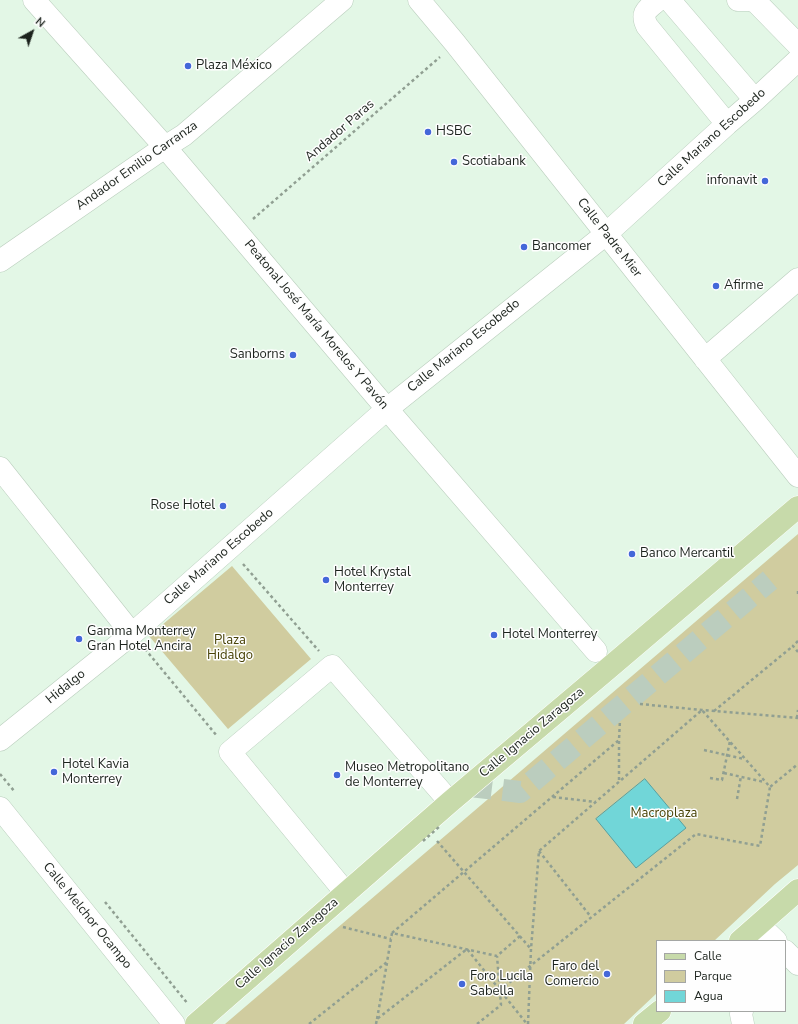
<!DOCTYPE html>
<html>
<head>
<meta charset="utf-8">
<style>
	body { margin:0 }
	#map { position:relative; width:798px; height:1024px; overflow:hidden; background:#e3f7e6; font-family:"Nunito Sans",sans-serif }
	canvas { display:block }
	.legend { position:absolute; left:656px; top:940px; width:130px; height:72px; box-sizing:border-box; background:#fefefe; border:1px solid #a4a6a4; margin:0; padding:5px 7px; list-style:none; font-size:12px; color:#1c231d }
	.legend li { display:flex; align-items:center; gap:8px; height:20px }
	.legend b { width:20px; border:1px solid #a4a6a4 }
	.north { position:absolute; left:12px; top:12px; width:40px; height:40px; -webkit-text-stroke:3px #fefefe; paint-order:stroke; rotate:40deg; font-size:11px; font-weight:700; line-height:16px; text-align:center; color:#1c231d }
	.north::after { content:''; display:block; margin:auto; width:14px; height:18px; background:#1c231d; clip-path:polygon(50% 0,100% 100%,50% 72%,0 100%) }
</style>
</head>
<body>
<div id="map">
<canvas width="798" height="1024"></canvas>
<ul class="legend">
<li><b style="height:5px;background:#c7daaa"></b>Calle</li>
<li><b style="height:11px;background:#d0cc9f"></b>Parque</li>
<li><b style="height:11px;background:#71d6d8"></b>Agua</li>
</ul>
<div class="north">N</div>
</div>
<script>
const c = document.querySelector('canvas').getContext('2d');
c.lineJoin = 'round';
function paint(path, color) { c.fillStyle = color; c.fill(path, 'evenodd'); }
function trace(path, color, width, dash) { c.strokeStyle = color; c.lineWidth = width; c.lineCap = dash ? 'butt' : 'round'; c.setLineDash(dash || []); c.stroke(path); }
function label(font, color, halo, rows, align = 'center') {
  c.font = font + ' "Nunito Sans",sans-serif'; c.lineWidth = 3; c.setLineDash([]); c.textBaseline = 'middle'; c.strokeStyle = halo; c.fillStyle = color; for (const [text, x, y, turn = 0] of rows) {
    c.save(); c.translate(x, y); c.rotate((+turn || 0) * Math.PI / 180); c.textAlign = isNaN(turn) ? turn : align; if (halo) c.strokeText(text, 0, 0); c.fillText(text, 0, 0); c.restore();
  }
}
paint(new Path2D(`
	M 798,534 L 798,865 L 775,884 L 714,941 L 657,941 L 657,993 L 624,1024 L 225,1024 Z
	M 232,566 L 311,659 L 228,729 L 149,636 Z`), '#d0cc9f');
const water = new Path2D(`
	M 645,779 L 686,828 L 636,868 L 596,819 Z`);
paint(water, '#71d6d8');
trace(water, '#58a0a0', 1);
trace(new Path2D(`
	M 470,786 L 520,792 L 770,580`), '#bbcdbe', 22, [22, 11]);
const minor = new Path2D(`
	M 34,0 L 165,147 L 387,409 L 596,651
	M 419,0 L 455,43 L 798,476
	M 658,0 C 648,9 640,12 647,26 L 727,124
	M 669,0 L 672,3 L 755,100
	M 738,0 L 751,0 L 757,3 L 798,45
	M 0,261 L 165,147 L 184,135 L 342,0
	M 705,359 L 798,279
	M 0,468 L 132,634
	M 0,740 L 132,634 L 387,409 L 606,234 L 727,124 L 755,100 L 798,60
	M 0,808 L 174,1024
	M 346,893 L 230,752 L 332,666 L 450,802
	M 759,925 L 776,941
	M 785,951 L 798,964
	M 742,1011 L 741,1014 L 743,1024`);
const major = new Path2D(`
	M 740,941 L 798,890
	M 196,1024 L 450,802 L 610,667 L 798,507
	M 644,1024 L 660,1011`);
trace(minor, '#bacebd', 23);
trace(major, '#fff', 23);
trace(new Path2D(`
	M 253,219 L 440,57
	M 243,564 L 319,651
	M 798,591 L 798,597
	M 798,641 L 793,646 L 798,652
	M 145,649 L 217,736
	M 640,704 L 702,710 L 798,718
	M 714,711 L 793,646
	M 797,718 L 798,710
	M 619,741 L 619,782
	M 704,750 L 744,759
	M 724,773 L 764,782
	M 0,774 L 15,792
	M 710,778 L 722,780 L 730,741
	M 553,797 L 596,802
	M 737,799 L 741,776
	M 437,841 L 531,949
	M 539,851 L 591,917
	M 105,902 L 188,1004
	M 343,927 L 391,939
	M 392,933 L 619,740 L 620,720
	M 500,990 L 696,834 L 760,846 L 770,787
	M 377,1019 L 387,963
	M 309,1024 L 387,962 L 392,933 L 497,956 L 520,936
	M 376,1024 L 377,1019 L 467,949 L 527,1024
	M 477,1024 L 501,1005 L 497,956
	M 528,1024 L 531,949 L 539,851 L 702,710 L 770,787 L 798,764`), '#909f92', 2.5, [3, 3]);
trace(minor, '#fff', 22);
trace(major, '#c7daaa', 22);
trace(new Path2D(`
	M 423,841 L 439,827`), '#909f92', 2.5, [3, 3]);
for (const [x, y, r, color] of [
	[188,66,4,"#4467d9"],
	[428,132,4,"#4467d9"],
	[454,162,4,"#4467d9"],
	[765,181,4,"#4467d9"],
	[524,247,4,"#4467d9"],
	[716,286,4,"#4467d9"],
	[293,355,4,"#4467d9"],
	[223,506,4,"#4467d9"],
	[632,554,4,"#4467d9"],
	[326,580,4,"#4467d9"],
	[494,635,4,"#4467d9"],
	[79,639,4,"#4467d9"],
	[54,772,4,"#4467d9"],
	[337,775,4,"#4467d9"],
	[607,974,4,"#4467d9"],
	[462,984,4,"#4467d9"]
]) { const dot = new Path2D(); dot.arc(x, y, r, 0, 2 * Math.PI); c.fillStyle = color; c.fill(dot); trace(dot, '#fefefe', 1.5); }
label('13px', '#1c231d', '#fefefe', [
	["Plaza México",196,66],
	["HSBC",436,132],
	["Scotiabank",462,162],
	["infonavit",757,181,"right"],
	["Bancomer",532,247],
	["Afirme",724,286],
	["Sanborns",285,355,"right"],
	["Rose Hotel",215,506,"right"],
	["Banco Mercantil",640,554],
	["Hotel Krystal",334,573],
	["Monterrey",334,588],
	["Gamma Monterrey",87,632],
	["Gran Hotel Ancira",87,647],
	["Hotel Monterrey",502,635],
	["Hotel Kavia",62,765],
	["Monterrey",62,780],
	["Museo Metropolitano",345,768],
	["de Monterrey",345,783],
	["Faro del",599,967,"right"],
	["Comercio",599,982,"right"],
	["Foro Lucila",470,977],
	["Sabella",470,992]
], 'left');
label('13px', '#1c231d', '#fefefe', [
	["Andador Paras",340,131,-41],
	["Calle Mariano Escobedo",712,138,-42],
	["Andador Emilio Carranza",137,166,-35],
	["Calle Padre Mier",609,238,52],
	["Peatonal José María Morelos Y Pavón",316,325,50],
	["Calle Mariano Escobedo",464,346,-39],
	["Calle Mariano Escobedo",219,557,-41],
	["Hidalgo",66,687,-39],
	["Calle Ignacio Zaragoza",532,733,-40],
	["Calle Melchor Ocampo",87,916,51],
	["Calle Ignacio Zaragoza",287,944,-41]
]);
label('13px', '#484206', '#fefefe', [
	["Plaza",230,641],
	["Hidalgo",230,656],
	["Macroplaza",664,814]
]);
</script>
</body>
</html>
